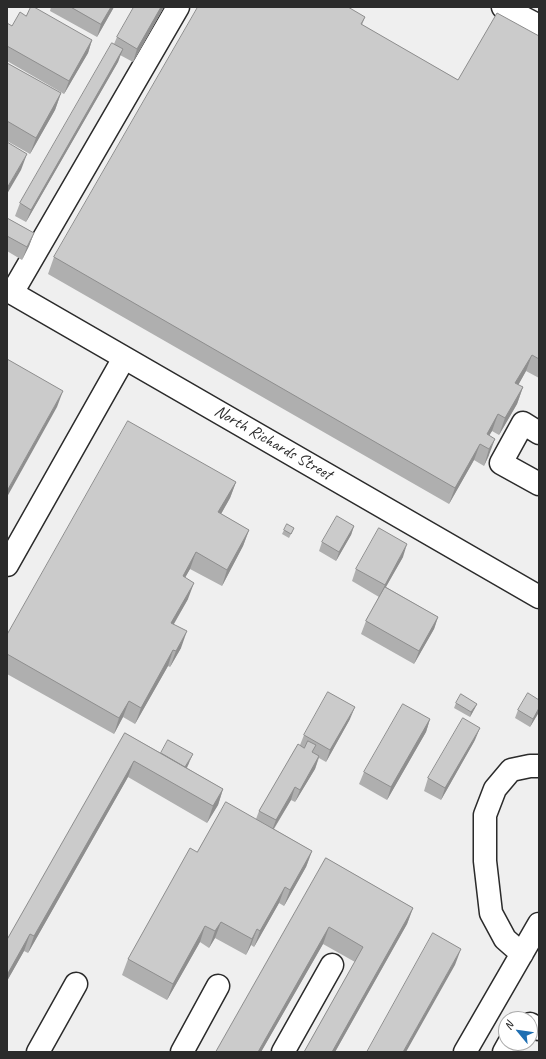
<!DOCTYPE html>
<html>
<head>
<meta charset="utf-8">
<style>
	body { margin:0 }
	#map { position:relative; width:546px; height:1059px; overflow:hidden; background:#fff; font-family:Caveat,sans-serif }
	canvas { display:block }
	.frame { position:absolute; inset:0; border:8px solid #2b2b2b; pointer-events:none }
	.north { position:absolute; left:498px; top:1011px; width:40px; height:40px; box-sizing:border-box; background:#fff; border:1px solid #aaa; border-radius:50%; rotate:299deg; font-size:11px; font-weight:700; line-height:16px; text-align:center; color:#2b2b2b }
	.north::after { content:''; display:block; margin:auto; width:14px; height:18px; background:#1f6fb2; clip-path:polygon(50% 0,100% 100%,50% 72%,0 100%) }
</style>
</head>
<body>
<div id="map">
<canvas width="546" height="1059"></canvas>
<div class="frame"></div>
<div class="north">N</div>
</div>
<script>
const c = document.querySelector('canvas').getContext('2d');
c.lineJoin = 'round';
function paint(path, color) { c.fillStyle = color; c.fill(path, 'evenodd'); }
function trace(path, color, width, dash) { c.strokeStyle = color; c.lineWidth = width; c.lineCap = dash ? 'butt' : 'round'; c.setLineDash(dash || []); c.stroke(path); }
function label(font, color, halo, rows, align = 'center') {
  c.font = font + ' Caveat,sans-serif'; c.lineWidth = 3; c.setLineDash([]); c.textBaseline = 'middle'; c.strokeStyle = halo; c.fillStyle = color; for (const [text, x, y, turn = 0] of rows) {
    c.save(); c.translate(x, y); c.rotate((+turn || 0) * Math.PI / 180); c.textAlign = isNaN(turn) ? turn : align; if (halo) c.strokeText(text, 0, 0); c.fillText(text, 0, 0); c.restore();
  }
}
paint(new Path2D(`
	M 7,7 L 539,7 L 539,1052 L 7,1052 ZM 506,1019 L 530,1019 L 530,1043 L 506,1043 Z`), '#efefef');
const minor = new Path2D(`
	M 503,7 L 539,26
	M 7,290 L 539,597
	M 12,293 L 178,7
	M 539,433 L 523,423 L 501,463 L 539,484
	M 7,565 L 124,358
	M 522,954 L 505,939 L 491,913 L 485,861 L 485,815 L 495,789 L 511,770 L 530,766 L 539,766
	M 530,1024 L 539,1029
	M 38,1052 L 76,984
	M 182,1052 L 218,986
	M 283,1052 L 332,965
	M 465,1052 L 539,924
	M 504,1052 L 509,1043`);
trace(minor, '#2b2b2b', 25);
trace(minor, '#fff', 22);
paint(new Path2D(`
	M 51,7 L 114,7 L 97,37 L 50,11 Z
	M 164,7 L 133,62 L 120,55 L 118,62 L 26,222 L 15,216 L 20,203 L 114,44 L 117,37 Z
	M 26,16 L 92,40 L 88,53 L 64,94 L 7,61 L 7,23 L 12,26 Z
	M 365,17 L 362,25 L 458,80 L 539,36 L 539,378 L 526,371 L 518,385 L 523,387 L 517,404 L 499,435 L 492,431 L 489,435 L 489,455 L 484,466 L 474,460 L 449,504 L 48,274 L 54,257 Z
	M 7,63 L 61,93 L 55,110 L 30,154 L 7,141 Z
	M 7,218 L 34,233 L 29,246 L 22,260 L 7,251 Z
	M 236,482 L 230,498 L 221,514 L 249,530 L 243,546 L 222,586 L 190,569 L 185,577 L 188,599 L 174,624 L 181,648 L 170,667 L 168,666 L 135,724 L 123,717 L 114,734 L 7,674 L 7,635 Z
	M 354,526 L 351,535 L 336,561 L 319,551 L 322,542 Z
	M 294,528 L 289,538 L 282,534 L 284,530 Z
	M 403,557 L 386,587 L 438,617 L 434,629 L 414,664 L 361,634 L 366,621 L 379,597 L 352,581 L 356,569 Z
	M 539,700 L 539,712 L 530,727 L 515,718 L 518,710 Z
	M 456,703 L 477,704 L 475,708 L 470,717 L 454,708 Z
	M 350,719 L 326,762 L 319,758 L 315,769 L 295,802 L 291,800 L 274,829 L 312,851 L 306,867 L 284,906 L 279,903 L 254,947 L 251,945 L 246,955 L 215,938 L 209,948 L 200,942 L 167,1000 L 122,975 L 128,959 L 197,852 L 256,819 L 259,811 L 300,745 L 304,735 Z
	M 430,719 L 426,732 L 387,800 L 359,784 L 364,772 Z
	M 125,733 L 161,753 L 189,763 L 187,768 L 223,789 L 218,805 L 207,823 L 128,777 L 28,953 L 24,951 L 7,981 L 7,940 Z
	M 475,740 L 441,800 L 424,791 L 428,778 Z
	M 326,858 L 413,908 L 407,924 L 335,1052 L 304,1052 L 355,962 L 323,944 L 261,1052 L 216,1052 Z`), '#afafaf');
paint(new Path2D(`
	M 111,7 L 114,7 L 97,37 L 101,24 Z
	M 161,7 L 164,7 L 133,62 L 137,49 Z
	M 92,40 L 88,53 L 64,94 L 69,81 Z
	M 123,49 L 118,62 L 26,222 L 31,210 Z
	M 61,93 L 55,110 L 30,154 L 36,138 Z
	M 27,154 L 21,170 L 7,194 L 7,188 Z
	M 34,233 L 29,246 L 22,260 L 27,247 Z
	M 532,355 L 526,371 L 510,400 L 515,383 Z
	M 523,387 L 517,404 L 499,435 L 505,418 Z
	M 63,391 L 57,407 L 7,497 L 7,491 Z
	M 498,414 L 492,431 L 483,446 L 487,434 Z
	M 495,439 L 489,455 L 484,466 L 489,449 Z
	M 480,444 L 474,460 L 449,504 L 455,488 Z
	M 236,482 L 230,498 L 213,528 L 218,512 Z
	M 354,526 L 351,535 L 336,561 L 339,552 Z
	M 249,530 L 243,546 L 222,586 L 227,570 Z
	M 407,544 L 403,557 L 380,597 L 385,585 Z
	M 196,552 L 190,569 L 177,592 L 183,576 Z
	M 194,583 L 188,599 L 165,639 L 171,623 Z
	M 438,617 L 434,629 L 414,664 L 419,651 Z
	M 187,631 L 181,648 L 170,667 L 176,651 Z
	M 173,650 L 168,666 L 135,724 L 141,708 Z
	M 129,701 L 123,717 L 114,734 L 119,718 Z
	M 477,704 L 475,708 L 470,717 L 471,712 Z
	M 355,707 L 350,719 L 326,762 L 330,750 Z
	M 539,708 L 539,712 L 530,727 L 533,719 Z
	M 430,719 L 426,732 L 387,800 L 391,787 Z
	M 480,728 L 475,740 L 441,800 L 445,788 Z
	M 193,754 L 189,763 L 180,780 L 183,771 Z
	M 319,756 L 315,769 L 295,802 L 300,790 Z
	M 134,761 L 128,777 L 28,953 L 34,936 Z
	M 295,787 L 291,800 L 271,833 L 276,820 Z
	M 223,789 L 218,805 L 207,823 L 213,806 Z
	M 312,851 L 306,867 L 284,906 L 290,890 Z
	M 285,887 L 279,903 L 254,947 L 260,931 Z
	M 413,908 L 407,924 L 335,1052 L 332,1052 Z
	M 221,922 L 215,938 L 209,948 L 215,931 Z
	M 205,926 L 200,942 L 167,1000 L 173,984 Z
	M 329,927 L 323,944 L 261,1052 L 258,1052 Z
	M 257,929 L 251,945 L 246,955 L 252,939 Z
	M 30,934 L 24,951 L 7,981 L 7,975 Z
	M 461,949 L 455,965 L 406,1052 L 403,1052 Z`), '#8e8e8e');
const building = new Path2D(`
	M 31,7 L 34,7 L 92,40 L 69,81 L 7,46 L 7,23 L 12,26 L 20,12 L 26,16 Z
	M 71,7 L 111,7 L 101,24 Z
	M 134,7 L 161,7 L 137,49 L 117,37 Z
	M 198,7 L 348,7 L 365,17 L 361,24 L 458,80 L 497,13 L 539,36 L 539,359 L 532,355 L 515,383 L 523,387 L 505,418 L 498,414 L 487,434 L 495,439 L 489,449 L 480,444 L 455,488 L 54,257 Z
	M 112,43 L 123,49 L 31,210 L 20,203 Z
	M 7,63 L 61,93 L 36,138 L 7,121 Z
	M 7,142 L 27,154 L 7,188 Z
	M 7,218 L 34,233 L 27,247 L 7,236 Z
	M 7,359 L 63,391 L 7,491 Z
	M 128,421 L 236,482 L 218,512 L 249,530 L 227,570 L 196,552 L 183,576 L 194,583 L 171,623 L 187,631 L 176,651 L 173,650 L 141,708 L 129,701 L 119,718 L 7,654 L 7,635 Z
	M 337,516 L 354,526 L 339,552 L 322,542 Z
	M 287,524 L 294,528 L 291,534 L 284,530 Z
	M 379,528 L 407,544 L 385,585 L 356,569 Z
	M 385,587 L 438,617 L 419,651 L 366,621 Z
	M 328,692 L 355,707 L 330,750 L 304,735 Z
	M 528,693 L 539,700 L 539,708 L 533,719 L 518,710 Z
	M 461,694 L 477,704 L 471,712 L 456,703 Z
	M 403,704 L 430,719 L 391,787 L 364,772 Z
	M 463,718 L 480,728 L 445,788 L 428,778 Z
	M 125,733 L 223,789 L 213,806 L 134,761 L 34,936 L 30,934 L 7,975 L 7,940 Z
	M 168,740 L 193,754 L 185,767 L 161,753 Z
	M 308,741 L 316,745 L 312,752 L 319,756 L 300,790 L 295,787 L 276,820 L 259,811 L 298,744 L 304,748 Z
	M 226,802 L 312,851 L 290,890 L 285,887 L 260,931 L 257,929 L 252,939 L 221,922 L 215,931 L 205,926 L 173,984 L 128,959 L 190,848 L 197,852 Z
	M 326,858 L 413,908 L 332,1052 L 304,1052 L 363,947 L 329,927 L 258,1052 L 216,1052 Z
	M 433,933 L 461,949 L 403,1052 L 367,1052 Z`);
paint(building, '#cbcbcb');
trace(building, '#8e8e8e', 1);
label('17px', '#2b2b2b', '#fff', [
	["North Richards Street",273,443,30]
]);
</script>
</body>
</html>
